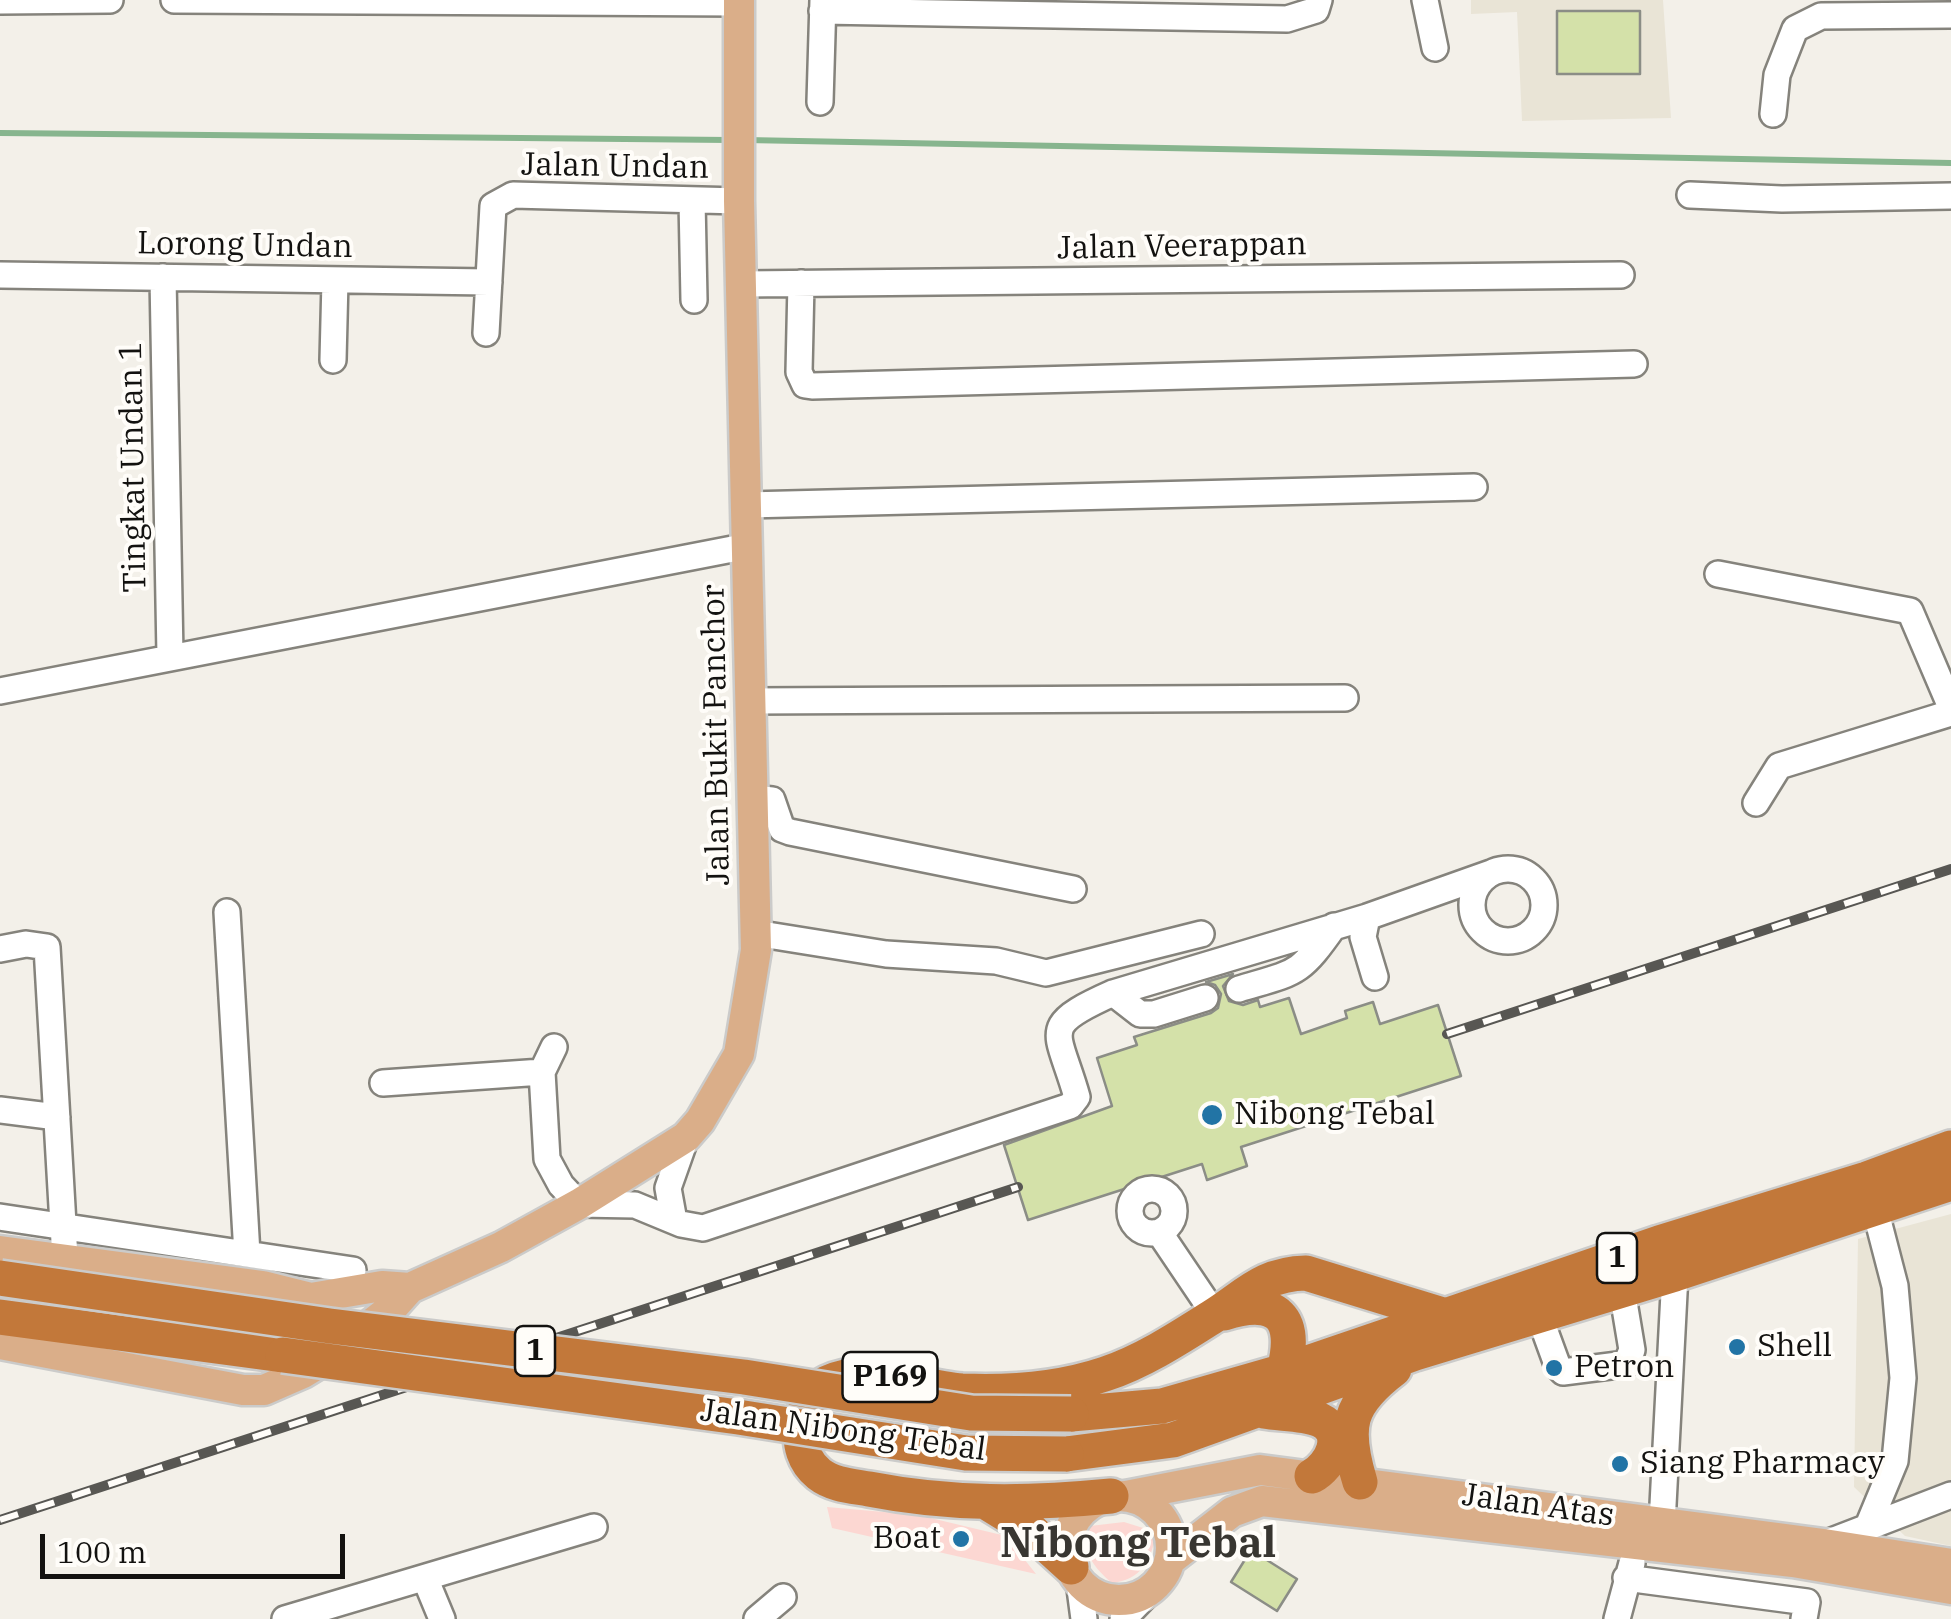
<!DOCTYPE html>
<html>
<head>
<meta charset="utf-8">
<style>
	body { margin:0 }
	#map { position:relative; width:1951px; height:1619px; overflow:hidden; background:#f3f0e9; font-family:"IBM Plex Serif",serif }
	canvas { display:block }
	.scale { position:absolute; left:40px; top:1534px; width:305px; height:45px; box-sizing:border-box; border:5px solid #131210; border-top:0; padding-left:12px; font-size:30px; line-height:35px; white-space:nowrap; color:#131210; -webkit-text-stroke:8px #fffdf9; paint-order:stroke }
</style>
</head>
<body>
<div id="map">
<canvas width="1951" height="1619"></canvas>
<div class="scale">100 m</div>
</div>
<script>
const c = document.querySelector('canvas').getContext('2d');
c.lineJoin = 'round';
function paint(path, color) { c.fillStyle = color; c.fill(path, 'evenodd'); }
function trace(path, color, width, dash) { c.strokeStyle = color; c.lineWidth = width; c.lineCap = dash ? 'butt' : 'round'; c.setLineDash(dash || []); c.stroke(path); }
function label(font, color, halo, rows, align = 'center') {
  c.font = font + ' "IBM Plex Serif",serif'; c.lineWidth = 8; c.setLineDash([]); c.textBaseline = 'middle'; c.strokeStyle = halo; c.fillStyle = color; for (const [text, x, y, turn = 0] of rows) {
    c.save(); c.translate(x, y); c.rotate((+turn || 0) * Math.PI / 180); c.textAlign = isNaN(turn) ? turn : align; if (halo) c.strokeText(text, 0, 0); c.fillText(text, 0, 0); c.restore();
  }
}
paint(new Path2D(`
	M 1471,0 L 1663,0 L 1671,118 L 1522,121 L 1517,12 L 1471,14 Z
	M 1951,1214 L 1951,1546 L 1905,1536 L 1854,1487 L 1858,1239 Z`), '#e9e4d6');
paint(new Path2D(`
	M 827,1507 L 918,1515 L 1006,1536 L 1036,1574 L 832,1528 Z
	M 1124,1522 L 1156,1532 C 1152,1560 1141,1580 1112,1583 C 1093,1567 1080,1550 1090,1526 Z`), '#fcd7d2');
trace(new Path2D(`
	M 0,133 L 729,140
	M 746,140 L 1951,163`), '#87b58e', 6);
const building = new Path2D(`
	M 1557,11 L 1640,11 L 1640,74 L 1557,74 Z
	M 1233,974 L 1223,986 L 1229,1001 L 1243,1005 L 1258,1000 L 1260,1007 L 1289,998 L 1301,1034 L 1347,1018 L 1345,1011 L 1373,1002 L 1380,1024 L 1438,1005 L 1461,1076 L 1241,1147 L 1247,1166 L 1207,1180 L 1202,1164 L 1028,1220 L 1004,1145 L 1112,1106 L 1097,1058 L 1137,1045 L 1134,1037 L 1211,1013 L 1218,1008 L 1221,994 L 1215,985 L 1206,982 Z
	M 1251,1550 L 1297,1579 L 1277,1611 L 1231,1582 Z`);
paint(building, '#d4e1a9');
trace(building, '#8b8d86', 2.5);
const minor = new Path2D(`
	M 174,0 L 740,3
	M 1425,0 L 1435,48
	M 0,1 L 110,0
	M 822,11 L 1287,19 L 1316,10 L 1319,0
	M 820,102 L 823,0
	M 1773,114 L 1777,75 L 1795,29 L 1821,16 L 1951,15
	M 1690,195 L 1782,199 L 1951,196
	M 692,200 L 694,300
	M 0,275 L 489,282
	M 163,277 L 170,656
	M 801,283 L 799,372 L 805,385 L 812,386 L 1634,364
	M 743,284 L 1621,275
	M 486,333 L 493,206 L 513,195 L 739,201
	M 333,360 L 335,280
	M 747,505 L 1474,487
	M 1718,574 L 1910,611 L 1951,707
	M 0,691 L 748,546
	M 751,701 L 1345,698
	M 753,798 L 772,800 L 782,829 L 790,832 L 1073,889
	M 1756,803 L 1779,766 L 1951,713
	M1472 905a36 36 0 1 1 72 0a36 36 0 1 1-72 0Z
	M 227,912 L 247,1254
	M 1367,917 L 1363,937 L 1375,977
	M 755,933 L 886,954 L 996,961 L 1046,973 L 1201,934
	M 0,949 L 26,944 L 47,947 L 65,1259
	M 1239,989 C 1296,972 1299,976 1334,926
	M 1113,993 L 1140,1014 L 1154,1014 L 1205,998
	M 554,1047 L 542,1072 L 547,1159 L 561,1185 L 579,1204 L 635,1205 L 681,1224 L 703,1228 L 1070,1106 L 1077,1097 C 1058,1029 1037,1027 1113,993 L 1367,917 L 1491,873
	M 383,1083 L 542,1072
	M 0,1110 L 57,1117
	M1130 1211a22 22 0 1 1 44 0a22 22 0 1 1-44 0Z
	M 0,1217 L 353,1270
	M 674,1221 L 668,1188 L 686,1137
	M 1159,1232 L 1215,1315
	M 1539,1315 L 1558,1367 L 1563,1372 L 1626,1364 L 1632,1350 L 1622,1290
	M 1662,1524 L 1675,1274
	M 1868,1526 L 1895,1461 L 1903,1378 L 1895,1286 L 1875,1209
	M 1824,1544 L 1951,1495
	M 425,1578 L 442,1619
	M 1626,1578 L 1807,1602 L 1804,1619
	M 1079,1581 L 1084,1619
	M 285,1619 L 594,1527
	M 757,1619 L 783,1597
	M 1123,1619 L 1152,1589
	M 1617,1619 L 1632,1563`);
const major = new Path2D(`
	M 0,1251 L 263,1286 L 311,1298 L 382,1286 L 410,1288
	M 0,1344 L 243,1390 L 264,1390 L 303,1373 L 326,1359 L 393,1307 L 410,1288 L 501,1247 L 579,1204 L 686,1137 L 700,1121 L 739,1054 L 756,950 L 739,201 L 739,0
	M 1126,1496 L 1260,1470 L 1824,1544 L 1951,1564
	M1067 1548a52 52 0 1 1 104 0a52 52 0 1 1-104 0Z
	M 1169,1561 L 1232,1512 L 1262,1501 L 1793,1562 L 1951,1589`);
const highway = new Path2D(`
	M 1224,1313 C 1278,1296 1298,1318 1284,1371
	M 0,1317 L 283,1355
	M 1264,1411 C 1280,1414 1304,1413 1320,1420 C 1348,1433 1331,1466 1312,1476
	M 1071,1414 L 1162,1406 L 1284,1371 L 1659,1243 L 1867,1179 L 1951,1148
	M 1066,1454 L 1173,1440 L 1415,1353 L 1675,1274 L 1951,1183
	M 1360,1482 C 1343,1426 1348,1404 1394,1369
	M 1111,1496 C 1028,1504 951,1505 869,1489 C 852,1486 833,1485 819,1474 C 804,1462 799,1444 802,1426 C 804,1409 810,1391 827,1383 C 871,1362 917,1388 962,1391 C 1009,1393 1060,1389 1105,1374 C 1142,1362 1179,1338 1212,1317 C 1246,1296 1262,1274 1306,1273 L 1449,1317
	M 988,1503 L 1027,1527 L 1071,1567`);
trace(minor, '#85837c', 30);
trace(major, '#cbcbca', 35);
trace(highway, '#cbcbca', 40);
trace(minor, '#fff', 25);
trace(major, '#daae89', 30);
trace(highway, '#c2783a', 35);
const rail = new Path2D(`
	M 1447,1034 L 1951,869
	M 0,1520 L 1018,1187`);
trace(rail, '#585753', 10);
trace(rail, '#fffdf9', 6, [19]);
const highwayBridge = new Path2D(`
	M 0,1278 L 330,1326 L 744,1377 L 971,1413 L 1071,1414
	M 283,1355 L 738,1417 L 966,1453 L 1066,1454`);
trace(highwayBridge, '#cbcbca', 40, []);
trace(highwayBridge, '#c2783a', 35);
for (const [x, y, r, color] of [
	[1212,1115,12,"#2274a5"],
	[1737,1347,10,"#2274a5"],
	[1554,1368,10,"#2274a5"],
	[1620,1464,10,"#2274a5"],
	[961,1539,10,"#2274a5"]
]) { const dot = new Path2D(); dot.arc(x, y, r, 0, 2 * Math.PI); c.fillStyle = color; c.fill(dot); trace(dot, '#fffdf9', 4); }
for (const [x, y, w] of [
	[1617,1258,40],
	[535,1351,40],
	[890,1377,95]
]) { const box = new Path2D(); box.roundRect(x - w / 2, y - 25, w, 50, 8); c.fillStyle = '#fffdf9'; c.fill(box); trace(box, '#131210', 2.5); }
label('bold 30px', '#131210', null, [
	["1",1617,1258],
	["1",535,1351],
	["P169",890,1377]
]);
label('32px', '#131210', '#fffdf9', [
	["Jalan Undan",615,167,1],
	["Lorong Undan",245,246,1],
	["Jalan Veerappan",1182,247,-1],
	["Tingkat Undan 1",134,467,-91],
	["Jalan Bukit Panchor",717,735,-91],
	["Jalan Nibong Tebal",843,1431,8],
	["Jalan Atas",1538,1506,8]
]);
label('32px', '#131210', '#fffdf9', [
	["Nibong Tebal",1234,1115],
	["Shell",1757,1347],
	["Petron",1574,1368],
	["Siang Pharmacy",1640,1464],
	["Boat",941,1539,"right"]
], 'left');
label('bold 42px', '#383631', '#fffdf9', [
	["Nibong Tebal",1138,1545]
]);
</script>
</body>
</html>
